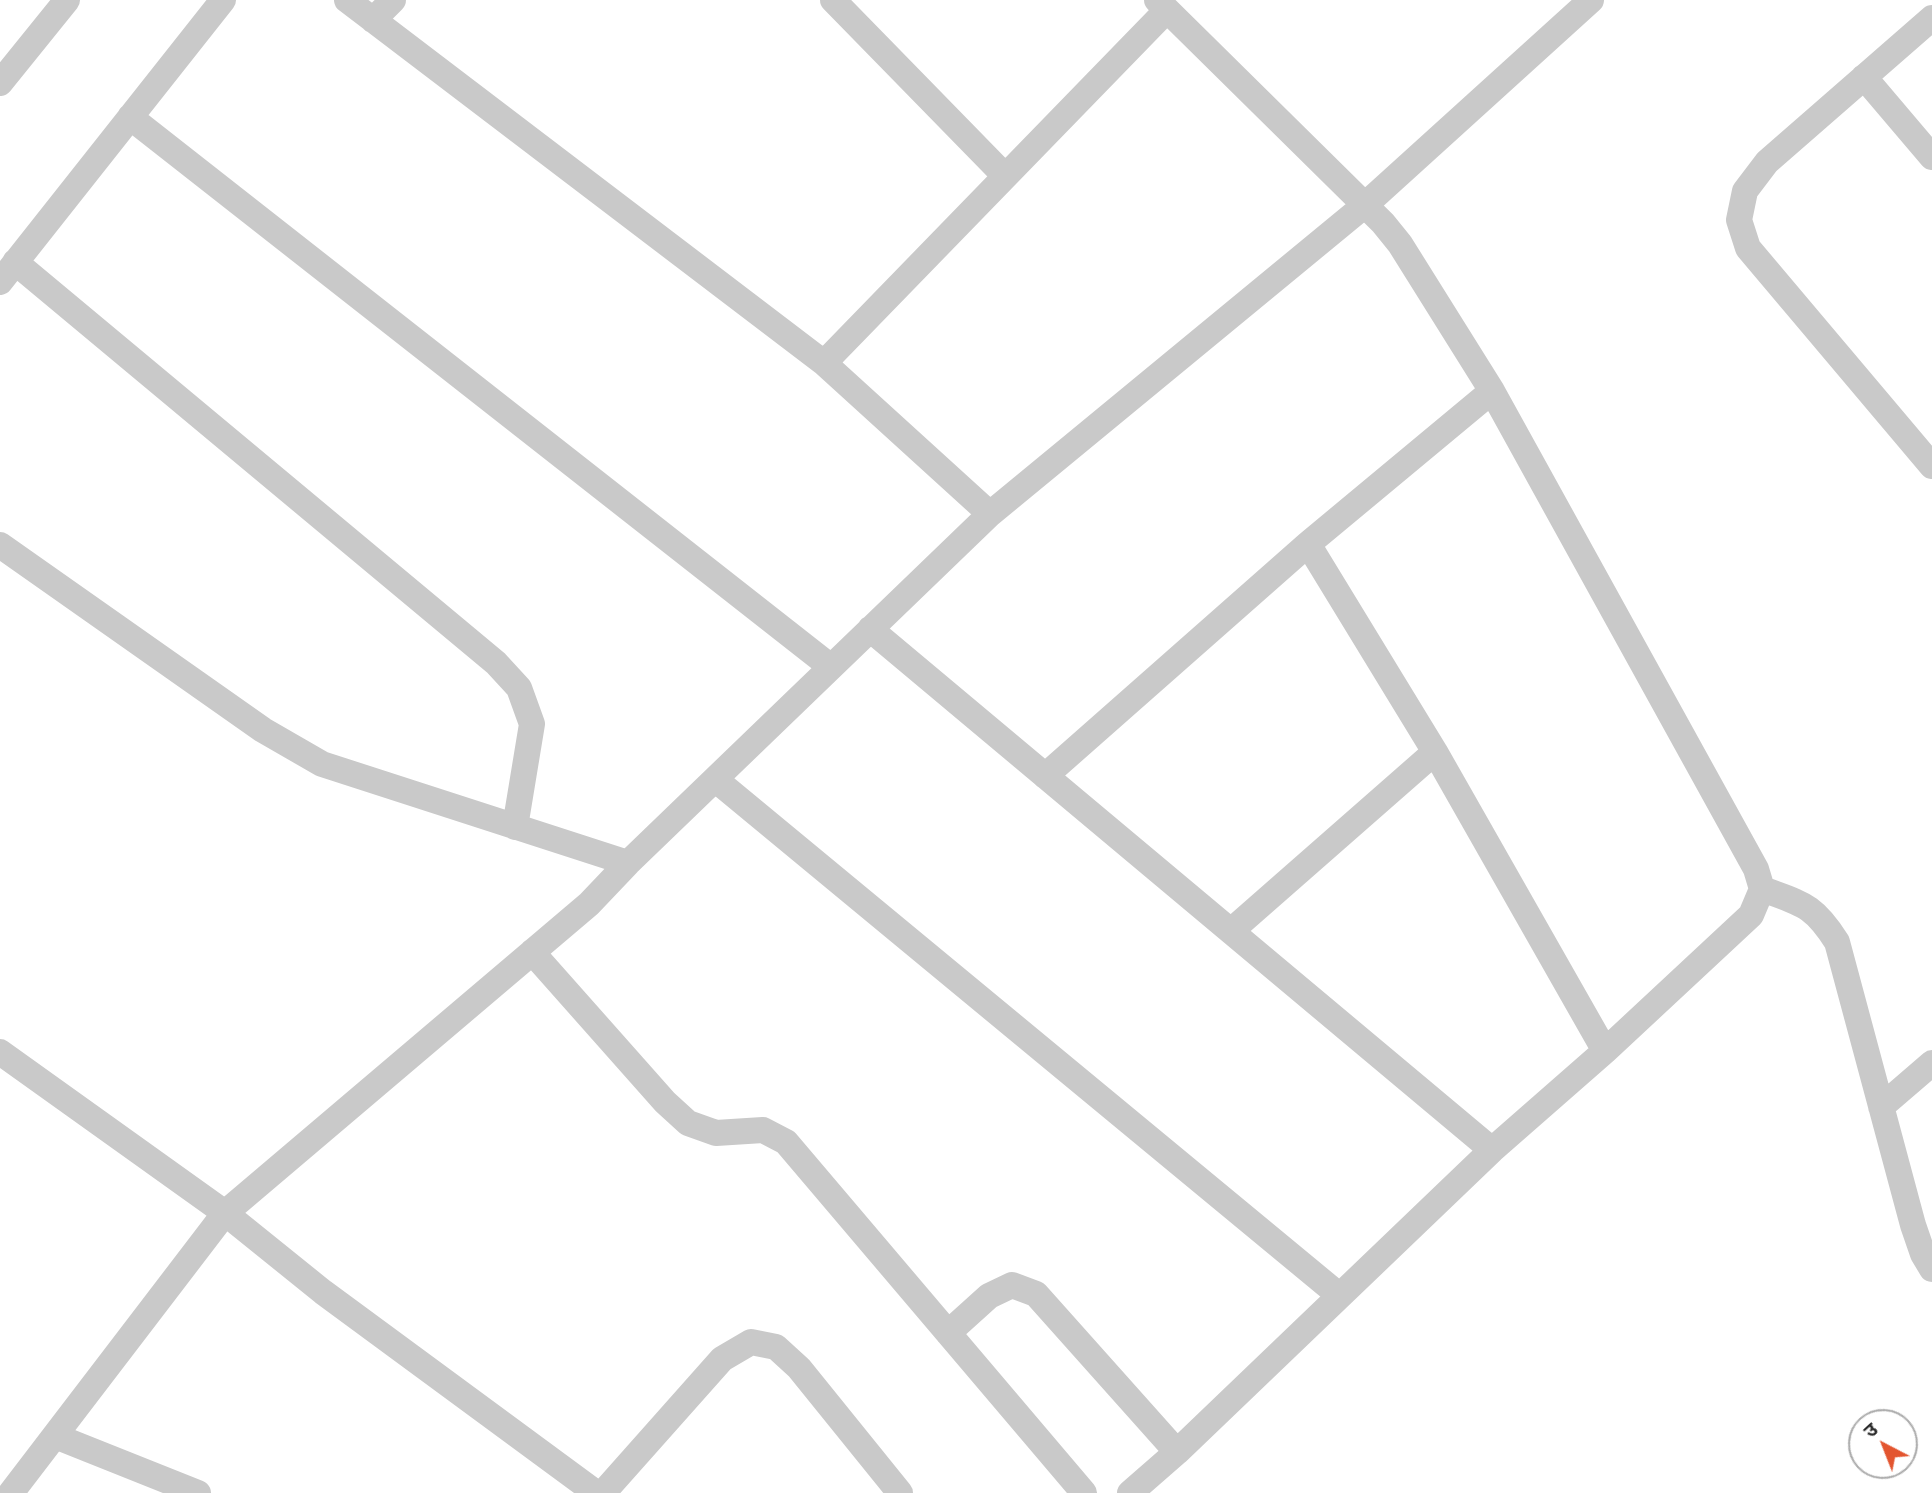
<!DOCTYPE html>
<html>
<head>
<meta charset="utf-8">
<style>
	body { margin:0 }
	#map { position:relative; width:1932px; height:1493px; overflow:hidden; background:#fff; font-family:"Public Sans","Noto Sans Devanagari",sans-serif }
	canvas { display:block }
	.north { position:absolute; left:1848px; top:1409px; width:70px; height:70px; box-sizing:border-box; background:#fff; border:2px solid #ababab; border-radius:50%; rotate:318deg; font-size:19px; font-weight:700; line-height:28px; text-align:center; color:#2c2c2c }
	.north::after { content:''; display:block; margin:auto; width:24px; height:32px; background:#e3552f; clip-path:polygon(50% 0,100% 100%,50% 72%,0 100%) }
</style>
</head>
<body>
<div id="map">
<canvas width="1932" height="1493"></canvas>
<div class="north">उ</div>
</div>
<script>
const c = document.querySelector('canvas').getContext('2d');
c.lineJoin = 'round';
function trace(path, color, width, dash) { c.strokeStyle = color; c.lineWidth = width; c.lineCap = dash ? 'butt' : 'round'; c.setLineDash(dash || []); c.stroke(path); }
trace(new Path2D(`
	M 347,0 L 824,363 L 990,514
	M 833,0 L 1005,176
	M 1932,18 L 1767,162 L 1745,191 L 1739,220 L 1748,248 L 1932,466
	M 373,20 L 393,0
	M 1864,77 L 1932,157
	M 0,83 L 67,0
	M 130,117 L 831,667
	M 15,262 L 496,663 L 519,688 L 532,724 L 515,827
	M 0,282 L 223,0
	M 824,363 L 1167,10
	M 1308,544 L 1435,752 L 1605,1051
	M 0,545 L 263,730 L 322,764 L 628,863
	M 870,629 L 1492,1150
	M 1045,776 L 1308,544 L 1492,391
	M 716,780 L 1340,1296
	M 1762,889 C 1802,904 1813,904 1837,942 L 1913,1225 L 1923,1254 L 1932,1269
	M 1231,931 L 1435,752
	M 532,952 L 665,1102 L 688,1123 L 716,1133 L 763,1130 L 786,1142 L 1084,1493
	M 0,1052 L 225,1213 L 323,1292 L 596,1493
	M 1881,1107 L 1932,1063
	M 948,1333 L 989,1296 L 1012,1285 L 1036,1294 L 1177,1452
	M 55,1436 L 198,1493
	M 11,1493 L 225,1213 L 589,904 L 628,863 L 990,514 L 1365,205 L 1591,0
	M 603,1493 L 722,1359 L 751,1342 L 776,1347 L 799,1368 L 900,1493
	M 1130,1493 L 1177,1452 L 1492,1150 L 1605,1051 L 1751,915 L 1762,889 L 1756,869 L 1492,391 L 1400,244 L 1383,223 L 1157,0`), '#c9c9c9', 26);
</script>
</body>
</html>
